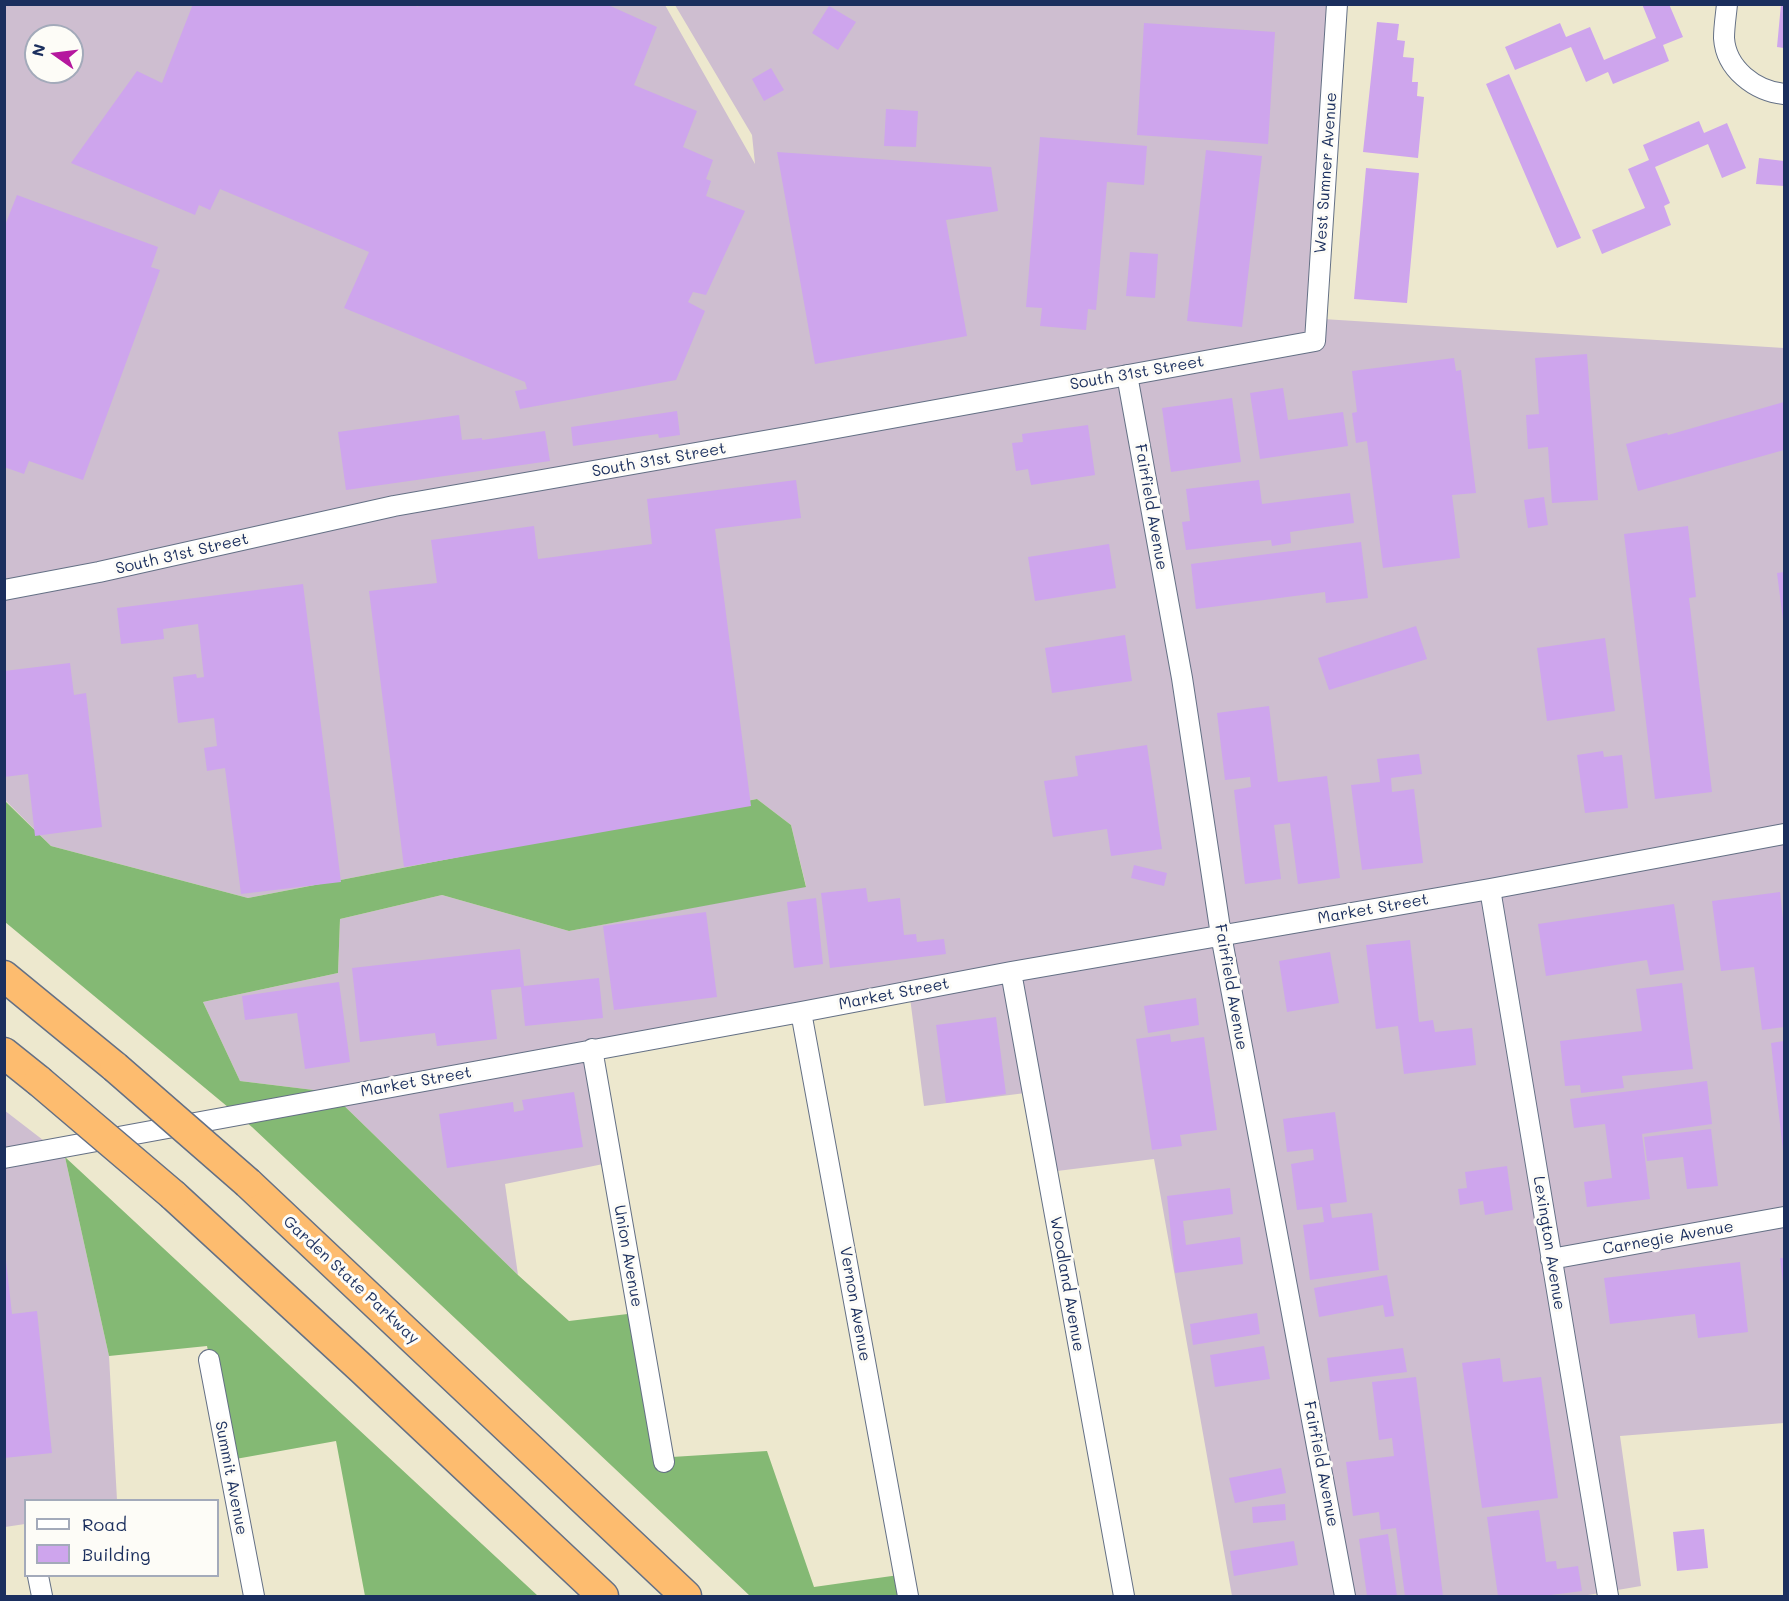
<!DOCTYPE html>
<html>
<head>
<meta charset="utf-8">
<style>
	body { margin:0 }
	#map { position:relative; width:1789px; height:1601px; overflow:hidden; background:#ede8ce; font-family:Mali,sans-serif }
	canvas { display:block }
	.frame { position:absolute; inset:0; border:6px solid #1b2f5e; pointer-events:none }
	.legend { position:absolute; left:24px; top:1499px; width:195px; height:78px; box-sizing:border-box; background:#fdfcf7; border:2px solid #a3aaba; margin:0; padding:8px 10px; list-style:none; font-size:18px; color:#1b2f5e }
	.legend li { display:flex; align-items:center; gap:12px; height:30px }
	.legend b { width:30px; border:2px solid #a3aaba }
	.north { position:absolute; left:24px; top:24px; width:60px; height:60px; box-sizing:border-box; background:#fdfcf7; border:2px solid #a3aaba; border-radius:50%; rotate:284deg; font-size:16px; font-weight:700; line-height:24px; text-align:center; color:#1b2f5e }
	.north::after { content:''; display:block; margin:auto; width:21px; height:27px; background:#b5179e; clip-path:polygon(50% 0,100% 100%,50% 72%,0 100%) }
</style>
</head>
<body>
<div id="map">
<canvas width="1789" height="1601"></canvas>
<div class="frame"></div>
<ul class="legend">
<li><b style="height:8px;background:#fff"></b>Road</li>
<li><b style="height:16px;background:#cea5ed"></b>Building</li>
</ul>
<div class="north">N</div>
</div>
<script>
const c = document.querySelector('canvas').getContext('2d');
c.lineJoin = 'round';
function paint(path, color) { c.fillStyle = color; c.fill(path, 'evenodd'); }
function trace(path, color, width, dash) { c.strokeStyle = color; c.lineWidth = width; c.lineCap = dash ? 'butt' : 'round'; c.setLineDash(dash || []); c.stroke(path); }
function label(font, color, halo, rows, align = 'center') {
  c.font = font + ' Mali,sans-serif'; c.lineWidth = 6; c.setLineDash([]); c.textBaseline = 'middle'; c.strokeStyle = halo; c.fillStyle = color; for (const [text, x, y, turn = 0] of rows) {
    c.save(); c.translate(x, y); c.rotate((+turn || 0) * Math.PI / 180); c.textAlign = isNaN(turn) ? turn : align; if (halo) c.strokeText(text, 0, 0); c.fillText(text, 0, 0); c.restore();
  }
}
paint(new Path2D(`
	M 4,5 L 665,5 L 755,164 L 752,135 L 675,5 L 1327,5 L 1307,318 L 1784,348 L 1784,1423 L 1620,1436 L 1641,1586 L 1582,1596 L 1232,1596 L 1154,1159 L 1049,1172 L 1033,1092 L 924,1106 L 909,990 L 591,1047 L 613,1162 L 505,1184 L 518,1275 L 330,1092 L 240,1081 L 203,1002 L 338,973 L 340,919 L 442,895 L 569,931 L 806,886 L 791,825 L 757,799 L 248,898 L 51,846 L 5,800 ZM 36,36 L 72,36 L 72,72 L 36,72 Z
	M 4,1110 L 65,1157 L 109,1356 L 117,1500 L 26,1500 L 25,1524 L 5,1527 Z`), '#cebed0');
paint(new Path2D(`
	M 757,799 L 791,825 L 806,887 L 569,931 L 442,895 L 340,919 L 338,973 L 203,1002 L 240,1081 L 330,1092 L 518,1275 L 569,1321 L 636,1313 L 672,1457 L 767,1451 L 814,1587 L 906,1574 L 911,1596 L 750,1596 L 252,1127 L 5,922 L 4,800 L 51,846 L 248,898 Z
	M 65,1157 L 538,1596 L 365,1596 L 336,1441 L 230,1460 L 207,1346 L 109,1356 Z`), '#84b974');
paint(new Path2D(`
	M 193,4 L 413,4 L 418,7 L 419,4 L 606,4 L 657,27 L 634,85 L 697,111 L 683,147 L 713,160 L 706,179 L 711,181 L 706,196 L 745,211 L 706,295 L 693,292 L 688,302 L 705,311 L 676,380 L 520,409 L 515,391 L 527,389 L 525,382 L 344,308 L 369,252 L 220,189 L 210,210 L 199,205 L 195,215 L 71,163 L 137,71 L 162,83 Z
	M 1642,4 L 1669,4 L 1683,37 L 1663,45 L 1669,61 L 1613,84 L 1608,72 L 1586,82 L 1571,47 L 1515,70 L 1505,47 L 1560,23 L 1566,37 L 1590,27 L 1604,60 L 1656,38 Z
	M 1781,4 L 1784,4 L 1784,48 L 1777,47 Z
	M 829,6 L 856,22 L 838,50 L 812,33 Z
	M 1377,22 L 1399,24 L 1397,40 L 1405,41 L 1403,57 L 1414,58 L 1412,82 L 1418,82 L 1417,96 L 1424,97 L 1418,158 L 1363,152 Z
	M 1144,23 L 1275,32 L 1268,144 L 1137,135 Z
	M 771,68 L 784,90 L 764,101 L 752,79 Z
	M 1509,74 L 1581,238 L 1557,248 L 1486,84 Z
	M 886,109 L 918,111 L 916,147 L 884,146 Z
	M 1699,121 L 1704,133 L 1727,123 L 1746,168 L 1722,178 L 1708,144 L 1655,167 L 1670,203 L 1664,206 L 1671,225 L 1602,254 L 1592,230 L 1645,208 L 1628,169 L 1649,160 L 1643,145 Z
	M 1040,137 L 1147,146 L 1144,185 L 1107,182 L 1096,310 L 1088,309 L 1086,330 L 1040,326 L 1042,308 L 1026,307 Z
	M 1206,150 L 1262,156 L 1242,327 L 1187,321 Z
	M 777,152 L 991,167 L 998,211 L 946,220 L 967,336 L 815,364 Z
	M 1759,158 L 1784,161 L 1784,186 L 1756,184 Z
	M 1366,168 L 1419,173 L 1407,303 L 1354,299 Z
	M 17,195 L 158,247 L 151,267 L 160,270 L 83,480 L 29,461 L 24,474 L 4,467 L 4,228 Z
	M 1130,252 L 1158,254 L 1155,298 L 1126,296 Z
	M 1587,354 L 1598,500 L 1552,503 L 1548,447 L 1528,449 L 1526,415 L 1539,414 L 1535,358 Z
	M 1454,358 L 1456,371 L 1461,370 L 1476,493 L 1452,495 L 1460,558 L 1383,568 L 1367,441 L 1356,443 L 1352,413 L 1357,412 L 1352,371 Z
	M 1283,388 L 1288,420 L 1343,412 L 1348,446 L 1260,459 L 1250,393 Z
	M 1232,398 L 1241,462 L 1171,472 L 1162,408 Z
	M 1784,402 L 1784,450 L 1638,491 L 1626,444 L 1667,433 L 1668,435 Z
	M 677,411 L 680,435 L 659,438 L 658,434 L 573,446 L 571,427 Z
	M 459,415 L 462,440 L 482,438 L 482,440 L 545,431 L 550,461 L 346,490 L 338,432 Z
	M 1088,425 L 1095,475 L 1031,485 L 1028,469 L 1016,471 L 1012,443 L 1023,442 L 1022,434 Z
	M 796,480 L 801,518 L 715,529 L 751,806 L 404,867 L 369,591 L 437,583 L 431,540 L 534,526 L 538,559 L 652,544 L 647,499 Z
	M 1259,480 L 1262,504 L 1350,493 L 1354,523 L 1290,532 L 1291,543 L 1272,546 L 1271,540 L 1186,550 L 1182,522 L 1190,521 L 1186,489 Z
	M 1544,497 L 1548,525 L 1528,528 L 1524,500 Z
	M 1688,526 L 1696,597 L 1689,598 L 1712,792 L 1655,799 L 1624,534 Z
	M 1361,542 L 1368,598 L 1326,603 L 1325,592 L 1196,609 L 1191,564 Z
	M 1109,544 L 1116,588 L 1035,601 L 1028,557 Z
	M 1784,572 L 1784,620 L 1783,620 L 1777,573 Z
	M 303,584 L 341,882 L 241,894 L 225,768 L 207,771 L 204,748 L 217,746 L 214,718 L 178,723 L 173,677 L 196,674 L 197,678 L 204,677 L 198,624 L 163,629 L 164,639 L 121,644 L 117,608 Z
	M 1416,626 L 1427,659 L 1329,690 L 1318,658 Z
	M 1125,635 L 1132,681 L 1052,693 L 1045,648 Z
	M 1605,638 L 1615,711 L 1547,721 L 1537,648 Z
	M 70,663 L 74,695 L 86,693 L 102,827 L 35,836 L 28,774 L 4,777 L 4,671 Z
	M 1269,706 L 1278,782 L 1327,776 L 1340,878 L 1298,884 L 1290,823 L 1274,825 L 1281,879 L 1245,884 L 1234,790 L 1251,787 L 1250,777 L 1225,780 L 1217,713 Z
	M 1147,745 L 1162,849 L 1111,856 L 1107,829 L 1053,837 L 1044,781 L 1078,776 L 1075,756 Z
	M 1603,751 L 1604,757 L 1622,755 L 1628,808 L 1585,813 L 1577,755 Z
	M 1419,754 L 1422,774 L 1391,778 L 1392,792 L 1414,789 L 1423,863 L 1362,870 L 1351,785 L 1380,782 L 1377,759 Z
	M 1134,865 L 1167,873 L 1164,886 L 1131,878 Z
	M 866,888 L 868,902 L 900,898 L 904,935 L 916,934 L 917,942 L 944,939 L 946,954 L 830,968 L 821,893 Z
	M 1780,892 L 1784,928 L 1784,1027 L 1762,1030 L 1754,967 L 1721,971 L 1712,901 Z
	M 816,898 L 823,964 L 794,968 L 787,902 Z
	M 1674,904 L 1684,970 L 1650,975 L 1647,960 L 1546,976 L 1538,924 Z
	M 706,912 L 717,997 L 614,1010 L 603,926 Z
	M 1410,940 L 1419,1022 L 1433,1020 L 1435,1032 L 1472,1028 L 1476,1065 L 1404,1074 L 1398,1026 L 1376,1029 L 1366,945 Z
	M 520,949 L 524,986 L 599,978 L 603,1018 L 525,1026 L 521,987 L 491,990 L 497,1039 L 437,1046 L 435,1033 L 360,1042 L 352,968 Z
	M 1330,952 L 1339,1003 L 1287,1012 L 1279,961 Z
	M 339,982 L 350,1062 L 305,1069 L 297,1013 L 245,1020 L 242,996 Z
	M 1682,983 L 1693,1069 L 1622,1076 L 1624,1088 L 1581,1093 L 1580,1085 L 1565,1086 L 1560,1041 L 1642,1031 L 1636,989 Z
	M 1196,998 L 1199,1025 L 1148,1033 L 1144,1006 Z
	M 996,1017 L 1006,1094 L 946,1103 L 936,1025 Z
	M 1170,1034 L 1171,1042 L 1204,1037 L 1217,1130 L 1180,1135 L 1182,1146 L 1152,1150 L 1136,1039 Z
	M 1784,1041 L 1784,1151 L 1783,1151 L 1771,1043 Z
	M 1707,1081 L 1712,1124 L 1642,1134 L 1650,1199 L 1587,1207 L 1584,1182 L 1612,1178 L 1605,1124 L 1574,1128 L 1570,1099 Z
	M 574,1092 L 583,1147 L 447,1168 L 439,1114 L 513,1102 L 514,1112 L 524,1110 L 522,1100 Z
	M 1335,1112 L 1347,1202 L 1330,1204 L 1332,1218 L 1372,1213 L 1379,1270 L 1310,1280 L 1303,1225 L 1324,1222 L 1322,1207 L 1297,1210 L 1291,1164 L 1314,1160 L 1313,1149 L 1287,1152 L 1283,1119 Z
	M 1711,1129 L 1718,1186 L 1687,1189 L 1683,1157 L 1647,1161 L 1644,1137 Z
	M 1507,1166 L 1513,1210 L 1485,1215 L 1483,1201 L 1460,1205 L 1458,1189 L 1467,1188 L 1465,1172 Z
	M 1230,1188 L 1233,1214 L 1183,1221 L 1186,1245 L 1240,1237 L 1243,1264 L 1175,1273 L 1167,1196 Z
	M 1780,1258 L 1784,1258 L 1784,1283 L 1783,1283 Z
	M 4,1261 L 6,1261 L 12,1314 L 37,1311 L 52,1453 L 4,1458 Z
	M 1740,1262 L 1748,1332 L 1698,1338 L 1695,1314 L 1610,1324 L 1604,1278 Z
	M 1387,1275 L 1394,1316 L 1385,1317 L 1383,1305 L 1319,1317 L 1314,1288 Z
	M 1257,1313 L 1260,1334 L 1193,1345 L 1190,1324 Z
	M 1264,1346 L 1270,1379 L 1215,1387 L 1210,1355 Z
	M 1403,1348 L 1407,1372 L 1330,1382 L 1327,1358 Z
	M 1500,1358 L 1503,1382 L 1541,1377 L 1558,1498 L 1482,1508 L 1462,1363 Z
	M 1416,1377 L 1443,1596 L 1405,1596 L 1396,1528 L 1381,1530 L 1379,1512 L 1353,1516 L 1346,1462 L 1394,1456 L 1392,1438 L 1379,1440 L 1372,1382 Z
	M 1281,1468 L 1286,1493 L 1235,1503 L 1229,1478 Z
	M 1285,1504 L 1286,1520 L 1253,1523 L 1252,1507 Z
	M 1539,1510 L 1546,1562 L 1556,1561 L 1557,1569 L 1578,1566 L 1582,1591 L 1543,1596 L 1498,1596 L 1487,1517 Z
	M 1704,1529 L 1708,1568 L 1677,1571 L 1673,1532 Z
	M 1388,1534 L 1397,1596 L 1367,1596 L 1359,1539 Z
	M 1294,1541 L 1298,1565 L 1234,1576 L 1230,1551 Z`), '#cea5ed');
const minor = new Path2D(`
	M 1727,4 C 1726,15 1724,27 1724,38 C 1726,69 1755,91 1784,94
	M 1127,375 L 1182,678 L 1221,935 L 1345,1596
	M 4,590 L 99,572 L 394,506 L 804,434 L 1315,341 L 1337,4
	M 1490,889 L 1608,1596
	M 1011,972 L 1124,1596
	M 801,1012 L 908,1596
	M 592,1049 L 664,1462
	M 4,1158 L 801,1012 L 1011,972 L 1490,889 L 1784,834
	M 1551,1259 L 1784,1217
	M 209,1360 L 254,1596
	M 38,1576 L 42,1596`);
const highway = new Path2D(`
	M 4,976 L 115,1067
	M 4,1053 L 39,1081
	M 248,1183 L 686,1596
	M 173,1195 L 362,1369 L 603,1596`);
trace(minor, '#647085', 22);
trace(highway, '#647085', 33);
trace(minor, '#fff', 20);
trace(highway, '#fdbc6f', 30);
const highwayBridge = new Path2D(`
	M 115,1067 L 248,1183
	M 39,1081 L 173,1195`);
trace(highwayBridge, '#647085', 33, []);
trace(highwayBridge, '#fdbc6f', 30);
label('16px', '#1b2f5e', '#fdfcf7', [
	["West Sumner Avenue",1326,173,-86],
	["South 31st Street",1137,373,-10],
	["South 31st Street",659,460,-10],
	["Fairfield Avenue",1151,507,80],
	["South 31st Street",182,554,-13],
	["Market Street",1373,909,-10],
	["Fairfield Avenue",1231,987,80],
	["Market Street",894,994,-11],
	["Market Street",416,1082,-10],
	["Carnegie Avenue",1668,1238,-10],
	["Lexington Avenue",1549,1243,81],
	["Union Avenue",628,1256,80],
	["Garden State Parkway",351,1280,43],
	["Woodland Avenue",1067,1284,80],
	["Vernon Avenue",855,1304,80],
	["Fairfield Avenue",1321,1464,79],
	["Summit Avenue",231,1478,79]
]);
</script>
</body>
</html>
